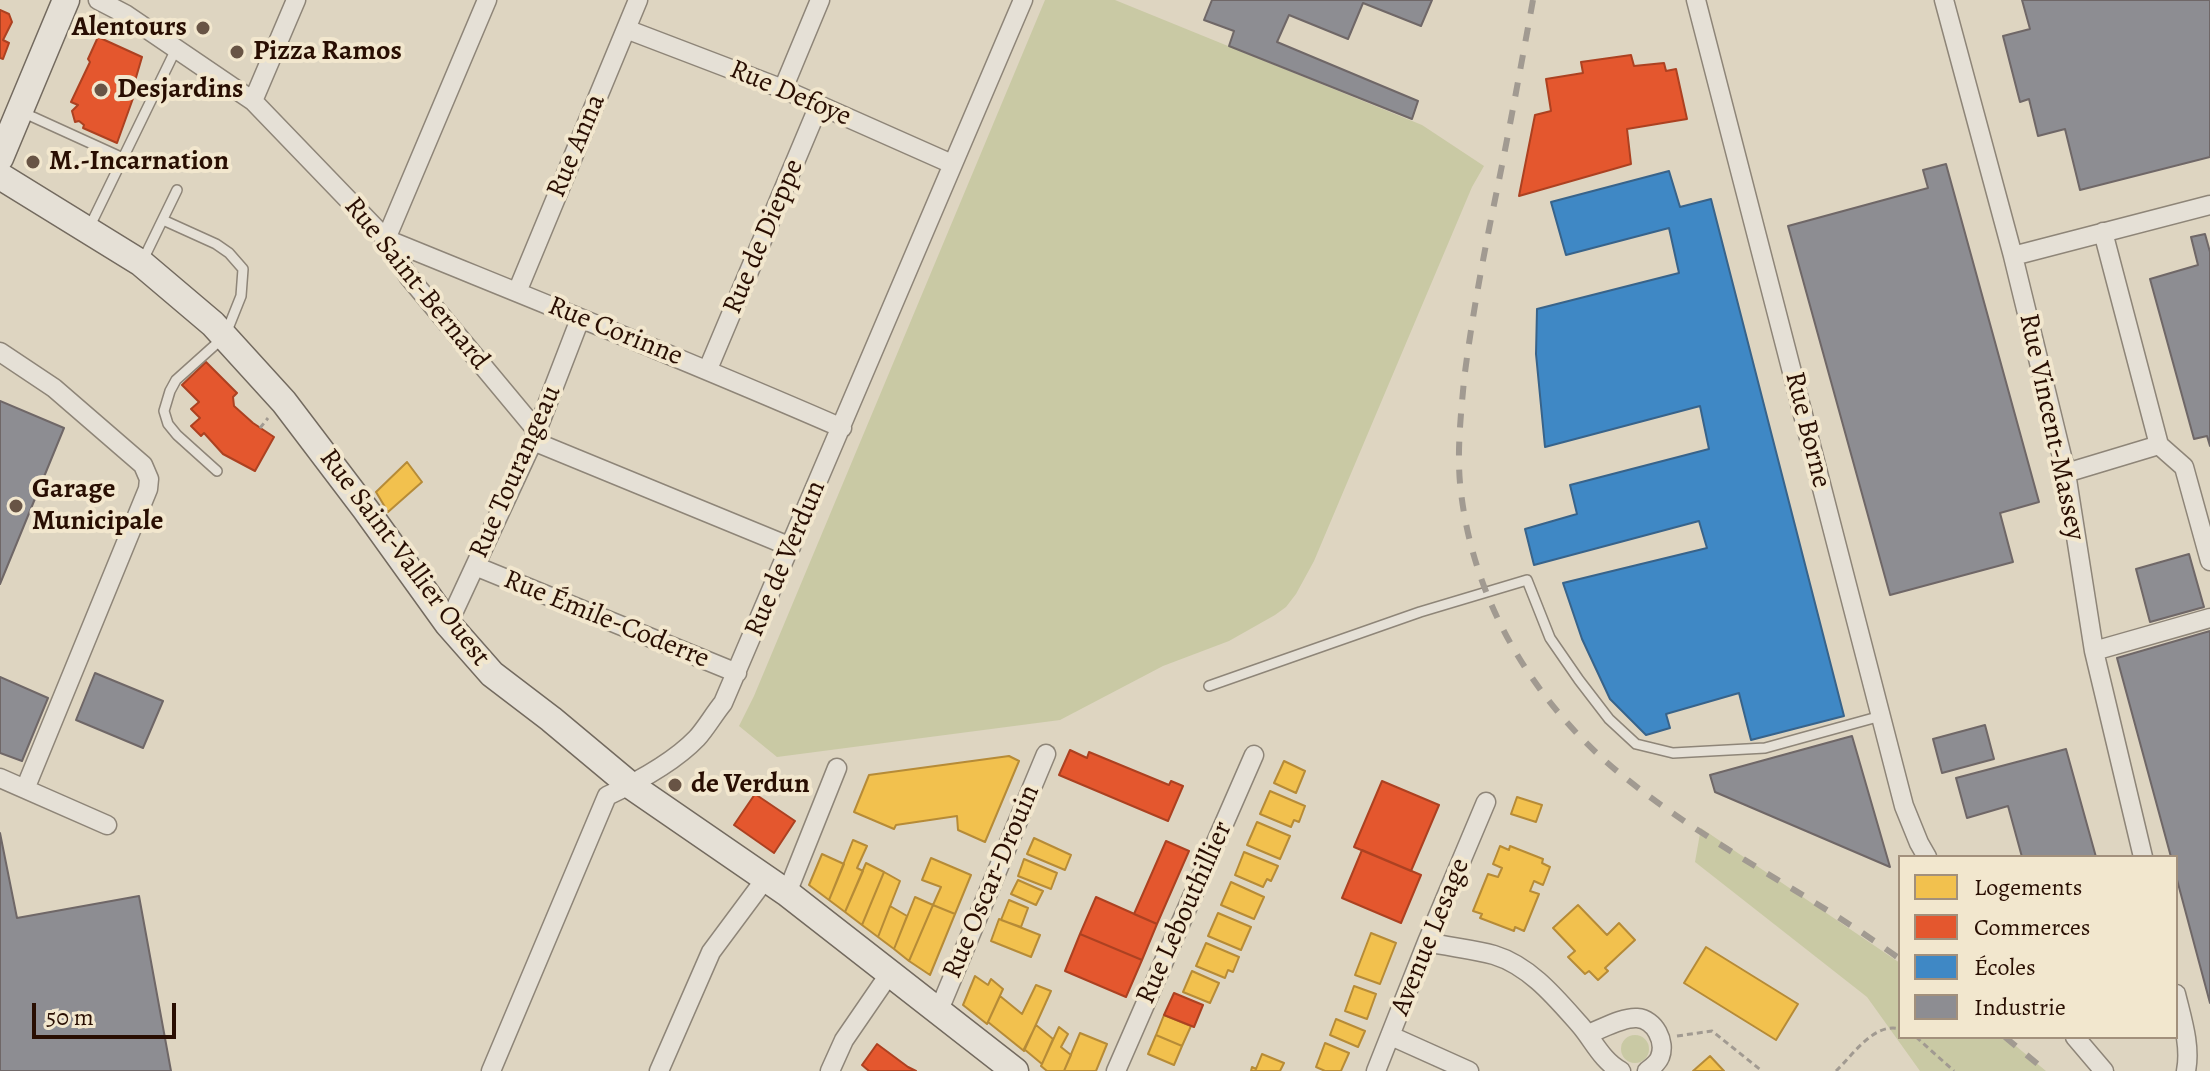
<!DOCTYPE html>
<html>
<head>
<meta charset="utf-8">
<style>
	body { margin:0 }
	#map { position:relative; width:2210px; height:1071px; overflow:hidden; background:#ded5c1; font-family:Alegreya,serif }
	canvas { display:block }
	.legend { position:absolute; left:1898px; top:855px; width:280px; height:184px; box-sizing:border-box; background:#f2e7ce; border:2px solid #a2907c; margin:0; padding:10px 14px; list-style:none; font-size:24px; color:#290e02 }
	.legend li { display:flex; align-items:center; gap:16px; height:40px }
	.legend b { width:40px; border:2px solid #a2907c }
	.scale { position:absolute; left:32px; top:1003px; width:144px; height:36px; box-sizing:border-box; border:4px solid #290e02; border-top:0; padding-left:10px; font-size:24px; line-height:28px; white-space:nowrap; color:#290e02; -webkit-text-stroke:6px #f2e7ce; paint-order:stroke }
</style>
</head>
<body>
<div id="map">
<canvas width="2210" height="1071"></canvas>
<ul class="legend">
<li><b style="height:22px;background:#f2c14e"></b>Logements</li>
<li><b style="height:22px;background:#e4572e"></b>Commerces</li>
<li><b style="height:22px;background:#3f88c5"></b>Écoles</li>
<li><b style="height:22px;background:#8d8d92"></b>Industrie</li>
</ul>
<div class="scale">50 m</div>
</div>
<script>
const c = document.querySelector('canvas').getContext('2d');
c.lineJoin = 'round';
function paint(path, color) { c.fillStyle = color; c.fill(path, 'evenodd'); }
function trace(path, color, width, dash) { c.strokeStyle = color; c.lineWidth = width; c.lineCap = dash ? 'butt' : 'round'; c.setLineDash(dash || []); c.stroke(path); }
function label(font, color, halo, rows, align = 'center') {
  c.font = font + ' Alegreya,serif'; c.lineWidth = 8; c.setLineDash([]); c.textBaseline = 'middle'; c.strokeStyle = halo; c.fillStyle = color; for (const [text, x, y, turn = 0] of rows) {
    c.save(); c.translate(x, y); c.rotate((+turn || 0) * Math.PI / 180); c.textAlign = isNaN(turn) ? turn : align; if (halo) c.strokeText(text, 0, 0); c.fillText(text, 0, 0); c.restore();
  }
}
paint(new Path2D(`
	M 1045,0 L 1115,0 L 1422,125 L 1484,166 L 1472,187 L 1314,561 L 1296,594 L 1286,607 L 1275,615 L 1229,641 L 1163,666 L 1060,720 L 777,757 L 739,726 L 754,696 Z
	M 1701,828 L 1900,963 L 1900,1037 L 2005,1037 L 2046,1071 L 1920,1071 L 1867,997 L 1695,862 Z
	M1621 1049a14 14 0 1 1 28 0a14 14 0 1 1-28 0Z`), '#c9c9a4');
const homes = new Path2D(`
	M 407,462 L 422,482 L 388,512 L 376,492 Z
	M 1009,756 L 1019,761 L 985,842 L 958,830 L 957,816 L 896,825 L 894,829 L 854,812 L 869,775 Z
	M 1284,761 L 1305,771 L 1296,793 L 1274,783 Z
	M 1270,791 L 1305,806 L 1299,822 L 1294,820 L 1291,827 L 1260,814 Z
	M 1517,797 L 1542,805 L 1536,822 L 1511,814 Z
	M 1257,822 L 1290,836 L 1280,859 L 1247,845 Z
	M 1034,838 L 1071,855 L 1065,870 L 1027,854 Z
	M 853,840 L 867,846 L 857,868 L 863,871 L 845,912 L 829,900 Z
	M 1500,846 L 1509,850 L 1510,846 L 1543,859 L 1542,863 L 1550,867 L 1543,885 L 1534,881 L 1530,891 L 1539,894 L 1524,931 L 1515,927 L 1514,931 L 1480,918 L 1482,914 L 1473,911 L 1488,874 L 1498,877 L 1502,868 L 1493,864 Z
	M 1244,852 L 1278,866 L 1271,881 L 1267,879 L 1263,887 L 1235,875 Z
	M 822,854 L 844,864 L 829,900 L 809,885 Z
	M 931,858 L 971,875 L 955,914 L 933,905 L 941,887 L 922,880 Z
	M 1024,859 L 1057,873 L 1051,889 L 1018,876 Z
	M 866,863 L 884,872 L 862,925 L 845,912 Z
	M 884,872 L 900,881 L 878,937 L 862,925 Z
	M 1018,880 L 1043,891 L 1036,905 L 1011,894 Z
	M 1231,882 L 1264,897 L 1254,919 L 1221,905 Z
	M 915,897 L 933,905 L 909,961 L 894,949 Z
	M 1009,900 L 1028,908 L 1021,927 L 1001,920 Z
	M 933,905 L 955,914 L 930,975 L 909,961 Z
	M 1578,905 L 1607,935 L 1619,923 L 1635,940 L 1605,968 L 1608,971 L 1598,980 L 1589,971 L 1585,974 L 1568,957 L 1575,951 L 1553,928 Z
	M 890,906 L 907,916 L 894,949 L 878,937 Z
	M 1218,913 L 1251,927 L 1241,950 L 1208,936 Z
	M 999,919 L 1040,935 L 1031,957 L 991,941 Z
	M 1371,933 L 1396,943 L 1380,984 L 1355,975 Z
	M 1206,943 L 1239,957 L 1233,972 L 1228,970 L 1225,978 L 1196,966 Z
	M 1706,947 L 1798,1004 L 1776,1040 L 1684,983 Z
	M 1192,971 L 1219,983 L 1210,1003 L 1183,992 Z
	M 975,976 L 988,985 L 991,979 L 1003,989 L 987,1024 L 963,1005 Z
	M 1036,985 L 1051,991 L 1024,1051 L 988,1022 L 1000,996 L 1022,1014 Z
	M 1354,986 L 1376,994 L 1367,1019 L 1345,1011 Z
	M 1164,1015 L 1191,1026 L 1182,1046 L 1156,1035 Z
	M 1336,1019 L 1365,1031 L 1358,1047 L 1330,1035 Z
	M 1036,1025 L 1053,1039 L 1042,1064 L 1024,1049 Z
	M 1059,1027 L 1068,1034 L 1061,1047 L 1071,1055 L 1064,1071 L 1047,1071 L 1041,1066 Z
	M 1080,1033 L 1107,1044 L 1096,1071 L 1064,1071 Z
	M 1156,1035 L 1182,1046 L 1174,1065 L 1148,1054 Z
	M 1325,1043 L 1349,1053 L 1341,1071 L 1325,1071 L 1316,1067 Z
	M 1262,1054 L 1284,1063 L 1280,1071 L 1251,1071 L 1252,1067 L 1256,1069 Z
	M 1710,1056 L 1724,1071 L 1693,1071 Z`);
paint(homes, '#f2c14e');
trace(homes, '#b68b37', 2);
const shops = new Path2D(`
	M 0,10 L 9,14 L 12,22 L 3,40 L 9,43 L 3,59 L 0,58 Z
	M 98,37 L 142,57 L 135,81 L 126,78 L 124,85 L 136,90 L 117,143 L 83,128 L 84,125 L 79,121 L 75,122 L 72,111 L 78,105 L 71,102 L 90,62 L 88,59 Z
	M 1631,55 L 1634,66 L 1664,63 L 1666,71 L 1676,69 L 1687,119 L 1627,129 L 1631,164 L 1519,196 L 1535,115 L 1551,111 L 1546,79 L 1583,73 L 1581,62 Z
	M 206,362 L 237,393 L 233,397 L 234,406 L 253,423 L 274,437 L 255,471 L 223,454 L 204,433 L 201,436 L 191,426 L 200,418 L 191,409 L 199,402 L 182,385 Z
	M 1070,750 L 1087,758 L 1089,752 L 1169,785 L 1171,781 L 1183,786 L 1168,821 L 1059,775 Z
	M 1382,781 L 1439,805 L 1411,871 L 1354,847 Z
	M 755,794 L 795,821 L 774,853 L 734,825 Z
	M 1166,841 L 1189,851 L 1157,924 L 1134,914 Z
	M 1362,850 L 1421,875 L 1401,923 L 1342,898 Z
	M 1096,897 L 1157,924 L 1142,960 L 1080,934 Z
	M 1080,934 L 1142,960 L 1126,997 L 1065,971 Z
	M 1174,993 L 1203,1005 L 1194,1027 L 1164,1015 Z
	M 877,1044 L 908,1067 L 916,1071 L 869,1071 L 862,1065 Z`);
paint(shops, '#e4572e');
trace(shops, '#ac4121', 2);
const schools = new Path2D(`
	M 1669,171 L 1680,207 L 1711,199 L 1844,716 L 1751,740 L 1739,693 L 1666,714 L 1670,728 L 1646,735 L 1610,699 L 1582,639 L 1563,583 L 1707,548 L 1699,521 L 1534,565 L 1525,529 L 1577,514 L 1570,485 L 1709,449 L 1700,406 L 1545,447 L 1536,354 L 1537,309 L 1679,273 L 1669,228 L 1566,255 L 1551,202 Z`);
paint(schools, '#3f88c5');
trace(schools, '#38638a', 2);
const industry = new Path2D(`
	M 1212,0 L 1432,0 L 1421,26 L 1363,3 L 1348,39 L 1289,15 L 1277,42 L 1418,101 L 1412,119 L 1229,46 L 1234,31 L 1204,20 Z
	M 2022,0 L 2210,0 L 2210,157 L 2080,190 L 2065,129 L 2038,136 L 2029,99 L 2020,102 L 2003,36 L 2030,29 Z
	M 1946,164 L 2039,502 L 2000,513 L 2013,562 L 1890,595 L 1788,226 L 1928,188 L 1923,170 Z
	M 2205,234 L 2210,252 L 2210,446 L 2207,436 L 2194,439 L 2150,279 L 2198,265 L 2191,237 Z
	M 0,401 L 64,428 L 0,584 Z
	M 2189,554 L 2204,607 L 2150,622 L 2136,569 Z
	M 2210,631 L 2210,1003 L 2176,876 L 2176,857 L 2171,857 L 2117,658 Z
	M 95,673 L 163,701 L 143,748 L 76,720 Z
	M 0,677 L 48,698 L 22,761 L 0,753 Z
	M 1985,725 L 1994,759 L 1942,773 L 1933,739 Z
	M 1852,736 L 1890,867 L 1715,792 L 1710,775 Z
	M 2066,749 L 2096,857 L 2022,857 L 2008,806 L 1967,818 L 1956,778 Z
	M 0,833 L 17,918 L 139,896 L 171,1071 L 0,1071 Z`);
paint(industry, '#8d8d92');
trace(industry, '#6f6767', 2);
const lane = new Path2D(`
	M 22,112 L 123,158
	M 163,220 L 216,244 L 229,253 L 243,269 L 241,296 L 225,336 L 176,380 L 170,391 L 164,411 L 168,424 L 177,435 L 217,471
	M 89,228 L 176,49
	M 143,260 L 177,190
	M 1209,686 L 1420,612 L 1527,580 L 1550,638 L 1579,680 L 1609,719 L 1636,744 L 1673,753 L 1765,748 L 1881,716`);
const street = new Path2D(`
	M 98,0 L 125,14 L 253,101 L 386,239 L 408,276 L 537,431
	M 1696,0 L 1904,806 L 1919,843 L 1927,857
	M 1944,0 L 2013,256 L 2066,473 L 2094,651 L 2143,857
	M 626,29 L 783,89 L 952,164
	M 783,89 L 820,0
	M 253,101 L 296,0
	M 2103,232 L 2159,445 L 2184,467 L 2210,561
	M 386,239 C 538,301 691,362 842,428
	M 386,239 L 487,0
	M 2013,256 L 2210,205
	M 517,292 L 638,0
	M 0,352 L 54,388 L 143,465 L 149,479 L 148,489 L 25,789
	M 708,369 L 819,105
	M 533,441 L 791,547
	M 2066,473 L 2159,445
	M 475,566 L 737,673
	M 448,624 L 533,441 L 580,319
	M 2094,651 L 2210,618
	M 0,778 L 107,825
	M 787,893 L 837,768
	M 1427,942 C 1449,947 1473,949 1494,955 C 1530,966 1556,998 1580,1025 C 1593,1040 1602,1061 1621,1071
	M 2176,994 C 2182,1019 2191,1046 2186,1071
	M 939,1010 L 1046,754
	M 1588,1034 C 1602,1029 1622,1017 1637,1018 C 1655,1019 1666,1042 1660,1057 C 1658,1063 1652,1067 1647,1071
	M 1391,1036 L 1469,1071
	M 2075,1037 L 2104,1071
	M 491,1071 L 607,796 C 637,782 674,762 697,738 C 706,728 714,714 723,703 L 1023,0
	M 659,1071 L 711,952 L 766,878
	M 830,1071 L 844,1040 L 890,973
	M 1116,1071 L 1254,755
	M 1376,1071 L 1427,942 L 1486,802`);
const secondary = new Path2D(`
	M 0,158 L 66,0
	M 0,176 L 141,263 L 213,324 L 284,402 L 366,510 L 448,624 L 492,674 L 551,719 L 630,785 L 787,893 L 1015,1071`);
trace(lane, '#8e8578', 12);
trace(street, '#8e8578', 21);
trace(secondary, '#736a5f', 29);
trace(new Path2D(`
	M 260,428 L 268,418
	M 1677,1036 L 1712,1031 L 1762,1071
	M 1916,1037 L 1954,1071
	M 1836,1071 C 1853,1055 1874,1022 1900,1029`), '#a19a91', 3, [6, 4]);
trace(lane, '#e5e0d6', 9);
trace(street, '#e5e0d6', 18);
trace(secondary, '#e5e0d6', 26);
trace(new Path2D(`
	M 1533,0 C 1520,71 1507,143 1492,214 C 1481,269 1471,324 1464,380 C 1461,414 1457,449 1460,483 C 1471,599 1533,703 1623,776 C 1709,846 1811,894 1900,959
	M 2005,1037 L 2046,1071`), '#a19a91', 6, [14, 14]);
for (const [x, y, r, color] of [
	[203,28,8,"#685445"],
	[237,52,8,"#685445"],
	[101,90,8,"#685445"],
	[33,162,8,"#685445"],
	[16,506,8,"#685445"],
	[675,785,8,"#685445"]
]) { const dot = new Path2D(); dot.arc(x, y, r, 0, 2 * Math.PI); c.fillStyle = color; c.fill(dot); trace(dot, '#f2e7ce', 3); }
label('bold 28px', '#290e02', '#f2e7ce', [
	["Alentours",187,28,"right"],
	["Pizza Ramos",253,52],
	["Desjardins",117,90],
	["M.-Incarnation",49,162],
	["Garage",32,490],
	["Municipale",32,522],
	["de Verdun",691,785]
], 'left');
label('28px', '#290e02', '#f2e7ce', [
	["Rue Defoye",790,94,23],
	["Rue Anna",577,146,-67],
	["Rue de Dieppe",764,237,-67],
	["Rue Saint-Bernard",416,284,51],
	["Rue Corinne",615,332,22],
	["Rue Vincent-Massey",2051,427,78],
	["Rue Borne",1807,430,76],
	["Rue Tourangeau",516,472,-66],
	["Rue Saint-Vallier Ouest",404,558,53],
	["Rue de Verdun",786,559,-67],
	["Rue Émile-Coderre",606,620,22],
	["Rue Oscar-Drouin",992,882,-67],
	["Rue Lebouthillier",1185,913,-66],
	["Avenue Lesage",1431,937,-68]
]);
</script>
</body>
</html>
